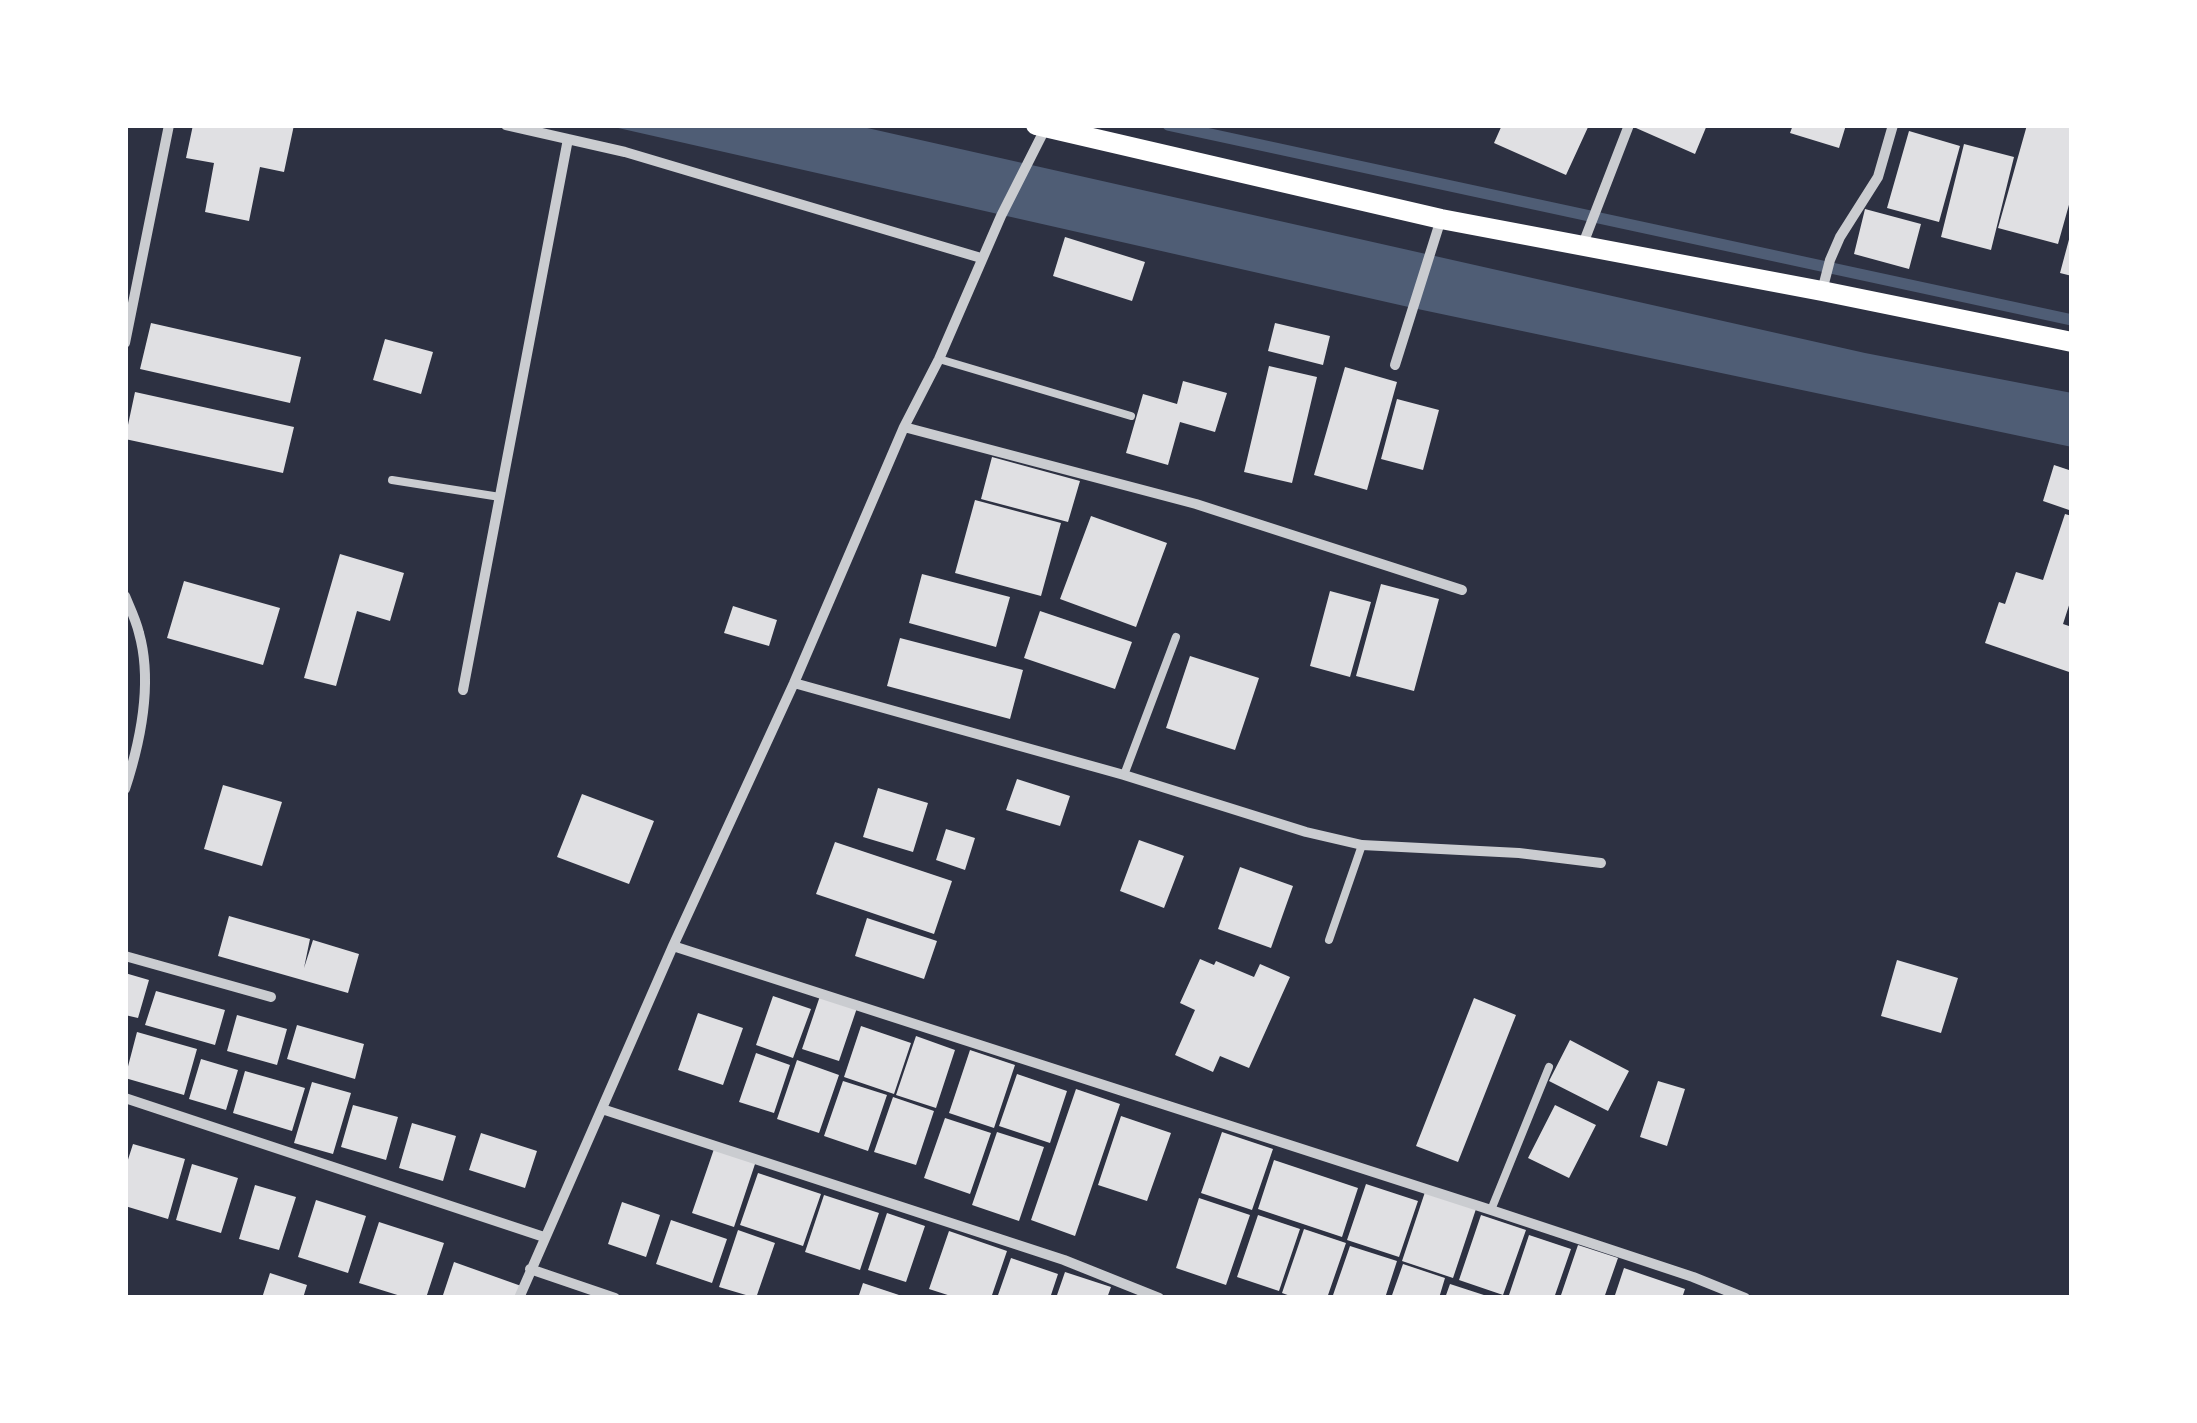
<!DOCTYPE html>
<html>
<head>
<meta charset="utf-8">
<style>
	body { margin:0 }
	#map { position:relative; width:2197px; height:1423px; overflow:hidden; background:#2d3142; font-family:Commissioner,sans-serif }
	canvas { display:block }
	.frame { position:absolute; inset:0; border:128px solid #fff; pointer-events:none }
</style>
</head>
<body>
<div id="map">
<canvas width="2197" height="1423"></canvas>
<div class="frame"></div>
</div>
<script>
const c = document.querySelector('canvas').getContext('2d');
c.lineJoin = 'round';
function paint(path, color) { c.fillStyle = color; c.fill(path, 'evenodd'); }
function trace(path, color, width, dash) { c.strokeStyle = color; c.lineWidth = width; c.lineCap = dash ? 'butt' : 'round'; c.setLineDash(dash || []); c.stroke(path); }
paint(new Path2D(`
	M 605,125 L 854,125 L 1865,353 L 2072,393 L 2072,447 L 1413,308 Z`), '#4f5d75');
trace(new Path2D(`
	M 1168,125 L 2072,320`), '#4f5d75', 11);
paint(new Path2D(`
	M 193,125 L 294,125 L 284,172 L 260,167 L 249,221 L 205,212 L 214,163 L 186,158 Z
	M 1502,125 L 1589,125 L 1566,175 L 1494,143 Z
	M 1637,125 L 1707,125 L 1695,154 L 1636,128 Z
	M 1793,125 L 1846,125 L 1839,148 L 1790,133 Z
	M 2027,125 L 2072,125 L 2072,194 L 2058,244 L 1998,228 Z
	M 1909,131 L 1960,146 L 1939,222 L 1887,208 Z
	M 1964,144 L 2014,157 L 1991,250 L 1941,237 Z
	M 1865,209 L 1921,224 L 1909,269 L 1854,254 Z
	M 2071,232 L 2072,232 L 2072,276 L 2060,273 Z
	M 1065,237 L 1145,262 L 1132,301 L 1053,276 Z
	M 151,323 L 301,357 L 290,403 L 140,369 Z
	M 1275,323 L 1330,336 L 1323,365 L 1268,351 Z
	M 385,339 L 433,352 L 421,394 L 373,380 Z
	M 1269,366 L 1317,377 L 1292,483 L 1244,472 Z
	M 1345,367 L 1397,382 L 1367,490 L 1314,475 Z
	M 1183,381 L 1227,393 L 1215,432 L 1180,422 L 1168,465 L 1126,453 L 1143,394 L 1177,404 Z
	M 135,392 L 294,427 L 283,473 L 125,439 Z
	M 1397,399 L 1439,410 L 1423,470 L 1381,459 Z
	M 992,457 L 1080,481 L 1068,522 L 981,499 Z
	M 2054,465 L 2072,471 L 2072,511 L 2043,501 Z
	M 975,500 L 1061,523 L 1041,596 L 955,573 Z
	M 2065,514 L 2072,516 L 2072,596 L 2063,624 L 2072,627 L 2072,673 L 1985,643 L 1999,602 L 2005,604 L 2016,572 L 2043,580 Z
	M 1091,516 L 1167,543 L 1136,627 L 1060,599 Z
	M 340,554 L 404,573 L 390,621 L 357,611 L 336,686 L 304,678 Z
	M 922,574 L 1010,597 L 996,647 L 909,623 Z
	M 184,581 L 280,608 L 263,665 L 167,638 Z
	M 1381,584 L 1439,599 L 1414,691 L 1356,676 Z
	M 1330,591 L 1371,602 L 1350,677 L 1310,666 Z
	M 733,606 L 777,620 L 769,646 L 724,633 Z
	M 1040,611 L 1132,642 L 1115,689 L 1024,658 Z
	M 900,638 L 1023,670 L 1010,719 L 887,686 Z
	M 1190,656 L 1259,678 L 1235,750 L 1166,728 Z
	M 1017,779 L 1070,796 L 1060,826 L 1006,810 Z
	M 223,785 L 282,802 L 262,866 L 204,849 Z
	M 878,788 L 928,803 L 913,852 L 863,837 Z
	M 582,794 L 654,821 L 629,884 L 557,857 Z
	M 946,829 L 975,838 L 965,870 L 936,860 Z
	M 1139,840 L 1184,856 L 1164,908 L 1120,891 Z
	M 835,842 L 952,881 L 934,934 L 816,894 Z
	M 1240,867 L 1293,886 L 1271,948 L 1218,929 Z
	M 229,916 L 310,939 L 304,968 L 313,940 L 359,954 L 348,993 L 218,956 Z
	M 867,918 L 937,941 L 924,979 L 855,956 Z
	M 1200,959 L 1214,965 L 1216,961 L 1254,977 L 1260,964 L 1290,977 L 1249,1068 L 1220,1056 L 1213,1072 L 1175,1055 L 1195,1010 L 1180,1003 Z
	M 1897,960 L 1958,978 L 1941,1033 L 1881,1016 Z
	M 125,973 L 149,980 L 138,1018 L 125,1015 Z
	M 156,991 L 225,1010 L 215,1045 L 145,1025 Z
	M 821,993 L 858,1005 L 839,1061 L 802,1049 Z
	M 773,996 L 811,1009 L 793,1058 L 756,1045 Z
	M 1474,998 L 1516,1015 L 1458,1162 L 1416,1146 Z
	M 698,1013 L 743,1028 L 723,1085 L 678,1070 Z
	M 237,1015 L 287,1029 L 277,1065 L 227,1051 Z
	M 297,1025 L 364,1044 L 355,1079 L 287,1059 Z
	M 861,1026 L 911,1043 L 894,1094 L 844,1077 Z
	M 137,1032 L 197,1049 L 184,1095 L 125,1078 Z
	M 916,1036 L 955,1050 L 936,1108 L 896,1095 Z
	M 1570,1040 L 1629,1071 L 1608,1111 L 1549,1081 Z
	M 970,1050 L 1015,1065 L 994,1128 L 949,1113 Z
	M 756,1053 L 790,1065 L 774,1113 L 739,1102 Z
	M 201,1059 L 238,1070 L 226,1110 L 189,1099 Z
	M 797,1060 L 839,1075 L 819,1133 L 777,1119 Z
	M 245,1071 L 305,1088 L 292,1131 L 233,1113 Z
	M 1017,1074 L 1067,1091 L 1050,1143 L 999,1126 Z
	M 843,1081 L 887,1095 L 868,1151 L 824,1136 Z
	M 1658,1081 L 1685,1089 L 1667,1146 L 1640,1137 Z
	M 312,1082 L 351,1093 L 333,1154 L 294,1143 Z
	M 1076,1089 L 1120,1104 L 1075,1236 L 1031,1220 Z
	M 893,1097 L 934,1111 L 916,1165 L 874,1152 Z
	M 353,1105 L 398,1117 L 386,1160 L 341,1147 Z
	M 1555,1105 L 1596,1125 L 1569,1178 L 1528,1158 Z
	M 1121,1116 L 1171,1133 L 1147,1201 L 1098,1185 Z
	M 945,1118 L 991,1133 L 970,1194 L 924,1178 Z
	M 412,1123 L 456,1136 L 443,1181 L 399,1168 Z
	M 997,1132 L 1044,1147 L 1019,1221 L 972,1205 Z
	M 1222,1132 L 1273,1149 L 1252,1210 L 1201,1193 Z
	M 481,1133 L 537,1151 L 525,1188 L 469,1170 Z
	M 133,1144 L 185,1159 L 168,1219 L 125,1206 L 125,1169 Z
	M 715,1146 L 756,1161 L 734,1227 L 692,1213 Z
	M 1274,1160 L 1358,1188 L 1342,1237 L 1258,1209 Z
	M 192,1164 L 238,1178 L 221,1233 L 176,1220 Z
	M 758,1173 L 821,1194 L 803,1246 L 740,1225 Z
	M 1366,1184 L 1418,1201 L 1399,1257 L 1347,1240 Z
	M 255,1185 L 296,1197 L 279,1250 L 239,1239 Z
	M 1425,1192 L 1476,1209 L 1453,1278 L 1402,1261 Z
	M 824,1195 L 879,1213 L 860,1270 L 805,1252 Z
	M 1199,1198 L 1250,1215 L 1226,1285 L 1176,1268 Z
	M 316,1200 L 366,1216 L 348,1273 L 298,1257 Z
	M 622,1202 L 660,1215 L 646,1257 L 608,1244 Z
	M 887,1213 L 925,1226 L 906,1282 L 868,1270 Z
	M 1258,1215 L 1300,1229 L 1279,1291 L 1237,1277 Z
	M 1481,1215 L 1526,1230 L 1503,1295 L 1459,1280 Z
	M 671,1220 L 727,1239 L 712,1283 L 656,1264 Z
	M 379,1222 L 444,1243 L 426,1298 L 407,1298 L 359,1283 Z
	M 1304,1229 L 1346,1243 L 1327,1298 L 1296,1298 L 1282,1293 Z
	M 738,1230 L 775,1243 L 756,1298 L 719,1287 Z
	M 949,1231 L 1007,1251 L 991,1298 L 957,1298 L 929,1289 Z
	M 1529,1235 L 1571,1249 L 1554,1298 L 1508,1298 Z
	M 1578,1245 L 1618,1258 L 1604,1298 L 1560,1298 Z
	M 1350,1246 L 1397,1261 L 1385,1298 L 1332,1298 Z
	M 1011,1258 L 1058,1274 L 1050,1298 L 997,1298 Z
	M 454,1262 L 524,1287 L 520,1298 L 442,1298 Z
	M 1403,1264 L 1445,1278 L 1439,1298 L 1391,1298 Z
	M 1624,1268 L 1685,1289 L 1682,1298 L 1614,1298 Z
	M 1065,1272 L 1111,1287 L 1107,1298 L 1056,1298 Z
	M 270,1273 L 307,1285 L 303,1298 L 262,1298 Z
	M 863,1283 L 905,1297 L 905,1298 L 858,1298 Z
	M 1450,1284 L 1490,1297 L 1490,1298 L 1445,1298 Z`), '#e0e0e3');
trace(new Path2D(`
	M 939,359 L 1131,416
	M 392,480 L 500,497
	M 1124,775 L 1176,637
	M 1329,940 L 1362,845
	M 1491,1210 L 1549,1067`), '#caccd0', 8);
trace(new Path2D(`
	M 506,125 L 625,152 L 981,258
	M 1583,244 L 1629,125
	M 1822,291 L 1830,260 L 1840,237 L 1878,177 L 1893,125
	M 125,343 L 169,125
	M 1395,365 L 1441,219
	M 904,427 L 1196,504 L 1462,590
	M 125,596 C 130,608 136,620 139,633 C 153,683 141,740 125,789
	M 794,683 L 1124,775 L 1306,832 L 1362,845 L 1519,853 L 1601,863
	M 463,690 L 568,139
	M 673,946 L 1491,1210 L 1693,1277 L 1745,1298
	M 125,956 L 271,997
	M 125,1098 L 544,1237
	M 602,1109 L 1064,1260 L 1159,1298
	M 530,1269 L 615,1298
	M 519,1298 L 673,946 L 794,683 L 904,427 L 939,359 L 1001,216 L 1046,127`), '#caccd0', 10);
trace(new Path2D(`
	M 1036,125 L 1441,219 L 1822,291 L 2072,342`), '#fff', 20);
</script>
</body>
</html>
